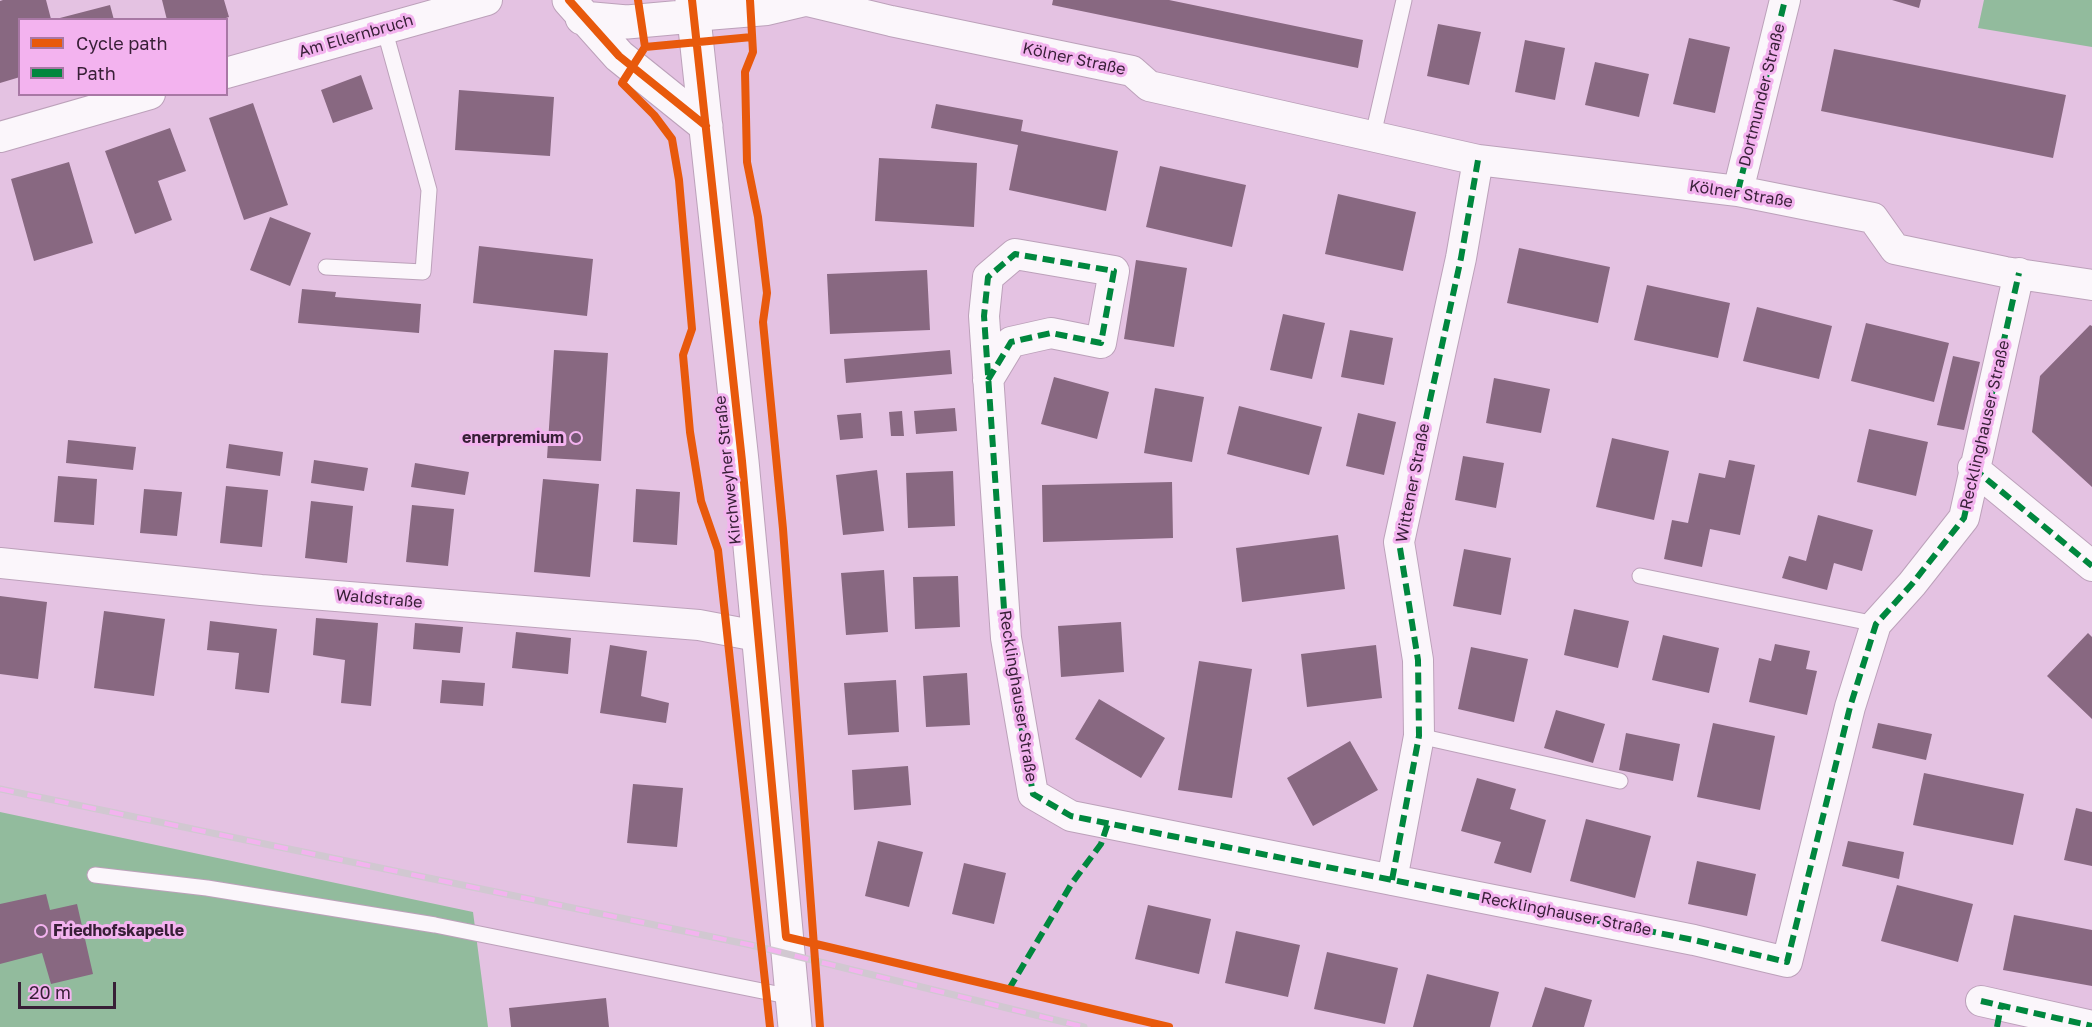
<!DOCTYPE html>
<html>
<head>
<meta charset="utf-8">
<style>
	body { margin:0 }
	#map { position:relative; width:2092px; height:1027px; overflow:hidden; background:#e4c2e2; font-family:"Golos Text",sans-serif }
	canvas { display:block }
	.legend { position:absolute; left:18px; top:18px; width:210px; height:78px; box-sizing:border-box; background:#f3b3ef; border:2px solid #a878a5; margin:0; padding:8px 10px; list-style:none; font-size:18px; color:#381f37 }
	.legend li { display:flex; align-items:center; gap:12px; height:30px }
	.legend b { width:30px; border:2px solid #a878a5 }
	.scale { position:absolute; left:18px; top:982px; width:98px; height:27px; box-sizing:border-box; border:3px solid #381f37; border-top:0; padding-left:8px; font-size:18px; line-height:21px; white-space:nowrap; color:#381f37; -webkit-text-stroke:4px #f3b3ef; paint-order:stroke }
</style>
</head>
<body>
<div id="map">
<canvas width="2092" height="1027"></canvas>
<ul class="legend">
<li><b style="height:8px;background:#e8590c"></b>Cycle path</li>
<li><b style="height:8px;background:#00873e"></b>Path</li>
</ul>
<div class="scale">20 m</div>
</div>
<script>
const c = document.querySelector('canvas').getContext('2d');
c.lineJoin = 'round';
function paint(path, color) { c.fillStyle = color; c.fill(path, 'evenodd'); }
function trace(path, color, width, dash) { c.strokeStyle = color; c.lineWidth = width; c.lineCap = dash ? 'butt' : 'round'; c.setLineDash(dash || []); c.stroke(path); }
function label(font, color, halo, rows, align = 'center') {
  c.font = font + ' "Golos Text",sans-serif'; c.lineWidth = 6; c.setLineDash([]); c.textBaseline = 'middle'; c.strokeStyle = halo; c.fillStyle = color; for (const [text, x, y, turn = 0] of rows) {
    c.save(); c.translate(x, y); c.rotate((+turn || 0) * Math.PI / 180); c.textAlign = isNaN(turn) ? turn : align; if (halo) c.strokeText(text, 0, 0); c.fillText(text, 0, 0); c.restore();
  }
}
paint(new Path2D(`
	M 1984,0 L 2092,0 L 2092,47 L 1978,28 Z
	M 0,812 L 473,912 L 488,1027 L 0,1027 Z`), '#92bb9d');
paint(new Path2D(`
	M 3,0 L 46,0 L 51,19 L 20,20 L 20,77 L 0,83 L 0,1 Z
	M 162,0 L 224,0 L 229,17 L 220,20 L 167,20 Z
	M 1053,0 L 1169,0 L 1363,40 L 1358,68 L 1052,5 Z
	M 1892,0 L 1921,0 L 1919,8 Z
	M 110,5 L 114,20 L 56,20 L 56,19 Z
	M 1438,24 L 1481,32 L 1469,85 L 1427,76 Z
	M 1689,38 L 1730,47 L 1715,113 L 1673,104 Z
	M 1525,40 L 1565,48 L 1555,100 L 1515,92 Z
	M 1834,49 L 2066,95 L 2053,158 L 1821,111 Z
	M 1595,62 L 1649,74 L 1639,117 L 1585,105 Z
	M 361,75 L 373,109 L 333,123 L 321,90 Z
	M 459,90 L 554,97 L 550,156 L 455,150 Z
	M 253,103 L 288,205 L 244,220 L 209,118 Z
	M 936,104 L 1023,120 L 1021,131 L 1118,151 L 1106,211 L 1009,190 L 1018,145 L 931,128 Z
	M 170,128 L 186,171 L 158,181 L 172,220 L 135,234 L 105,151 Z
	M 879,158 L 977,163 L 974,227 L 875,221 Z
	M 69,162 L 93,243 L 34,261 L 11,179 Z
	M 1160,166 L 1246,185 L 1232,247 L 1146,227 Z
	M 1338,194 L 1416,212 L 1403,271 L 1325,254 Z
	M 270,217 L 311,233 L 290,286 L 250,270 Z
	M 479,246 L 593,259 L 587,316 L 473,303 Z
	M 1519,248 L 1610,267 L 1598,323 L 1507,303 Z
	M 1136,260 L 1187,268 L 1174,347 L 1124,339 Z
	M 927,270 L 930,330 L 830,334 L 827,274 Z
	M 1647,285 L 1730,303 L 1718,358 L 1634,340 Z
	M 302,289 L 336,292 L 335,297 L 421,304 L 419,333 L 298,323 Z
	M 1757,307 L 1832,326 L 1819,379 L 1743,361 Z
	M 1283,314 L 1325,323 L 1312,379 L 1270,370 Z
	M 1866,323 L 1949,343 L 1934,402 L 1851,381 Z
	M 2090,325 L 2092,326 L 2092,487 L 2032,432 L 2040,376 Z
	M 1350,330 L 1393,338 L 1384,385 L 1341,377 Z
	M 554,350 L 608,353 L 601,461 L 547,458 Z
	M 950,350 L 952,374 L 846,383 L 844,359 Z
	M 1953,356 L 1980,362 L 1964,430 L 1937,425 Z
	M 1054,377 L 1109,392 L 1097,439 L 1041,424 Z
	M 1494,378 L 1550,389 L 1541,433 L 1486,423 Z
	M 1155,388 L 1204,397 L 1192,462 L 1144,453 Z
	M 1239,406 L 1322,427 L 1309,475 L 1227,454 Z
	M 955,408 L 957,431 L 916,434 L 914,411 Z
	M 902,411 L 904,436 L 891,436 L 889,412 Z
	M 861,413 L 863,438 L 840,440 L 837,415 Z
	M 1358,413 L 1396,422 L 1384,475 L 1346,466 Z
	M 1869,429 L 1928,442 L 1916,496 L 1857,482 Z
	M 1612,438 L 1669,451 L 1654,520 L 1596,507 Z
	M 68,440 L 136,447 L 133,470 L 66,463 Z
	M 229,444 L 283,452 L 280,476 L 226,468 Z
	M 1463,456 L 1504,463 L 1496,508 L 1455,500 Z
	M 314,460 L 368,468 L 364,491 L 311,483 Z
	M 1729,460 L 1755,465 L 1740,535 L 1710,529 L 1702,567 L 1664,559 L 1672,520 L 1688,523 L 1699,473 L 1725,478 Z
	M 415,463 L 469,472 L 465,495 L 411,487 Z
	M 877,470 L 884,531 L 843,535 L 836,475 Z
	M 953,471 L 955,526 L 908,528 L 906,473 Z
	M 58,476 L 97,479 L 94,525 L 54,522 Z
	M 543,479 L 599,484 L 590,577 L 534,572 Z
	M 1172,482 L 1173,538 L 1043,542 L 1042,485 Z
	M 226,486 L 268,490 L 262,547 L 220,543 Z
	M 144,489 L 182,492 L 177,536 L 140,533 Z
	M 636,489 L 680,492 L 677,545 L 633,542 Z
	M 311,501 L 353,506 L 347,563 L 305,558 Z
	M 412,505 L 454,509 L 448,566 L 406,562 Z
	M 1818,515 L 1873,530 L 1862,571 L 1834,563 L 1827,590 L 1782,578 L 1789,556 L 1806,561 Z
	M 1338,535 L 1345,589 L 1242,602 L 1236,548 Z
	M 1464,549 L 1511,558 L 1501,615 L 1453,606 Z
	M 884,570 L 888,632 L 846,635 L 841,573 Z
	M 958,576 L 960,627 L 915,629 L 913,577 Z
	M 0,596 L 47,602 L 38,679 L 0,674 Z
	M 1574,609 L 1629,621 L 1618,668 L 1564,655 Z
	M 104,611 L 165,619 L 154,696 L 94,688 Z
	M 316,618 L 378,623 L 371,706 L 341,703 L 345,660 L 313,655 Z
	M 210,621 L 277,629 L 269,693 L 235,689 L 239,653 L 207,650 Z
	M 1121,622 L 1124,672 L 1061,677 L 1058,626 Z
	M 415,623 L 463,627 L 460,653 L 413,649 Z
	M 516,632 L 571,638 L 568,674 L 512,668 Z
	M 2088,633 L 2092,637 L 2092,719 L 2047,676 Z
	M 1663,635 L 1719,648 L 1709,693 L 1652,680 Z
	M 1775,644 L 1810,651 L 1806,669 L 1817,671 L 1807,715 L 1749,702 L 1759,658 L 1771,661 Z
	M 610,645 L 647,651 L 641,696 L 669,703 L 666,723 L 600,713 Z
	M 1376,645 L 1382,698 L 1307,707 L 1301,654 Z
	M 1471,647 L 1528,659 L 1514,722 L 1458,709 Z
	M 1199,661 L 1252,669 L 1232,798 L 1178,790 Z
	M 967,673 L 970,725 L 926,727 L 923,676 Z
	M 442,680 L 485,683 L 483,706 L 440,703 Z
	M 896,680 L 899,732 L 848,735 L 844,683 Z
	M 1099,699 L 1165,738 L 1141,778 L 1075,739 Z
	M 1556,710 L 1605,724 L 1593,763 L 1544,748 Z
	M 1713,723 L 1775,736 L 1760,810 L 1697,797 Z
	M 1878,723 L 1932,734 L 1926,760 L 1872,748 Z
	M 1626,733 L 1680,744 L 1673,781 L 1619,770 Z
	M 1350,741 L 1378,790 L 1313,826 L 1287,778 Z
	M 908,766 L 911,805 L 854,810 L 852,770 Z
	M 1924,773 L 2024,794 L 2013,845 L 1913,825 Z
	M 1477,778 L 1516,789 L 1510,809 L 1546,820 L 1531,873 L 1494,863 L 1501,842 L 1461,831 Z
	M 633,784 L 683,788 L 677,847 L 627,843 Z
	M 2076,808 L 2092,812 L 2092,866 L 2064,860 Z
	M 1586,819 L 1651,836 L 1635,898 L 1570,881 Z
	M 878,841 L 923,852 L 909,907 L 865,896 Z
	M 1848,841 L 1904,852 L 1899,879 L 1842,866 Z
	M 1697,861 L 1756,874 L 1747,916 L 1688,904 Z
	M 964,863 L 1006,873 L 994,924 L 952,914 Z
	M 1897,885 L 1973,904 L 1958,962 L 1881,941 Z
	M 46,894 L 50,910 L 77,904 L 93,974 L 51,984 L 42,953 L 0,964 L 0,904 Z
	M 1148,905 L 1211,919 L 1199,974 L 1135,959 Z
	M 2014,915 L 2092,930 L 2092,986 L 2003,970 Z
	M 1236,931 L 1300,945 L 1288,997 L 1225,983 Z
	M 1327,952 L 1398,968 L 1385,1024 L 1314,1009 Z
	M 1427,974 L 1499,992 L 1490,1027 L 1413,1027 Z
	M 1545,987 L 1592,1000 L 1584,1027 L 1532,1027 Z
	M 606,998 L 609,1027 L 511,1027 L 509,1008 Z`), '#886881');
const service = new Path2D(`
	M 1373,135 L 1404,0
	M 326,267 L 423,272 L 429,190 L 384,28
	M 1640,576 L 1876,624
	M 1419,736 L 1620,781
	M 95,875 L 207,888 L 435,925 L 792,997`);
const minor = new Path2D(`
	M 803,0 L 891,21 L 1132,71 L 1149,86 L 1478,160 L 1738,191 L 1873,218 L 1895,249 L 2005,272 L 2092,285
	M 694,16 L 767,10 L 805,1
	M 226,73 L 487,0
	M 0,137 L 150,94
	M 1738,191 L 1785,0
	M 988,380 L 1011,342 L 1051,333 L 1101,343 L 1114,271 L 1015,254 L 988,277 L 984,316 L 1006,638 L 1033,794 L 1071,816 L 1694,940 L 1787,962 L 1850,707 L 1876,624 L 1912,584 L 1964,518 L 2019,273
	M 1973,468 L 2092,566
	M 0,563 L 261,590 L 699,625 L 757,636
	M 1392,880 L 1419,736 L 1418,660 L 1399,542 L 1461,258 L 1478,160
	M 1981,1001 L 2092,1026`);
const secondary = new Path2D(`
	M 569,0 L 619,56 L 706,126
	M 692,0 L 742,461 L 795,1027
	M 582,18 L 627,22 L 694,16`);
trace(service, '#bca1ba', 17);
trace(minor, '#bca1ba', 32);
trace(secondary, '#bca1ba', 35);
trace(service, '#fbf6fb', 15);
trace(minor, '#fbf6fb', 30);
trace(secondary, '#fbf6fb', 33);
const rail = new Path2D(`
	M 0,789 L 751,945 L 1084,1027`);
trace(rail, '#d1c8d1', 7);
trace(rail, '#f3b3ef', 4.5, [14]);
trace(new Path2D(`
	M 1738,191 L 1785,0
	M 988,380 L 1011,342 L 1051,333 L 1101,343 L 1114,271 L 1015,254 L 988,277 L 984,316 L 1006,638 L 1033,794 L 1071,816 L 1694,940 L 1787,962 L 1850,707 L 1876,624 L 1912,584 L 1964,518 L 2019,273
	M 1973,468 L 2092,566
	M 1392,880 L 1419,736 L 1418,660 L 1399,542 L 1461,258 L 1478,160
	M 1009,989 L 1072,883 L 1101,844 L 1108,823
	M 1981,1001 L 2092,1026
	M 1997,1027 L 2001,1006`), '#00873e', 6, [12, 6]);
trace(new Path2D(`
	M 569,0 L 619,56 L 706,126
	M 638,0 L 645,47 L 622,83 L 654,115 L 672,139 L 679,180 L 692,329 L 683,355 L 690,432 L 701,501 L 718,550 L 770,1027
	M 692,0 L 742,461 L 786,937 L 1169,1027
	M 750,0 L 753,52 L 745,72 L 747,162 L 758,217 L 767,293 L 763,322 L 783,529 L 820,1027
	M 645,47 L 752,37`), '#e8590c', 8);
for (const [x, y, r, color] of [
	[576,438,6,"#745873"],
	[41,931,6,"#745873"]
]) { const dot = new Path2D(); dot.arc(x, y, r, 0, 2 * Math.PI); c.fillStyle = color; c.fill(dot); trace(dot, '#f3b3ef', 2); }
label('16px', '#381f37', '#f3b3ef', [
	["Am Ellernbruch",356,36,-16],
	["Kölner Straße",1074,59,12],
	["Dortmunder Straße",1762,95,-76],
	["Kölner Straße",1741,194,9],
	["Recklinghauser Straße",1985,425,-77],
	["Kirchweyher Straße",728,470,-96],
	["Wittener Straße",1413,483,-79],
	["Waldstraße",379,599,5],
	["Recklinghauser Straße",1018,696,81],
	["Recklinghauser Straße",1566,914,11]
]);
label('bold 16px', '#381f37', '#f3b3ef', [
	["enerpremium",564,438],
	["Friedhofskapelle",53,931,"left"]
], 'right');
</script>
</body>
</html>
